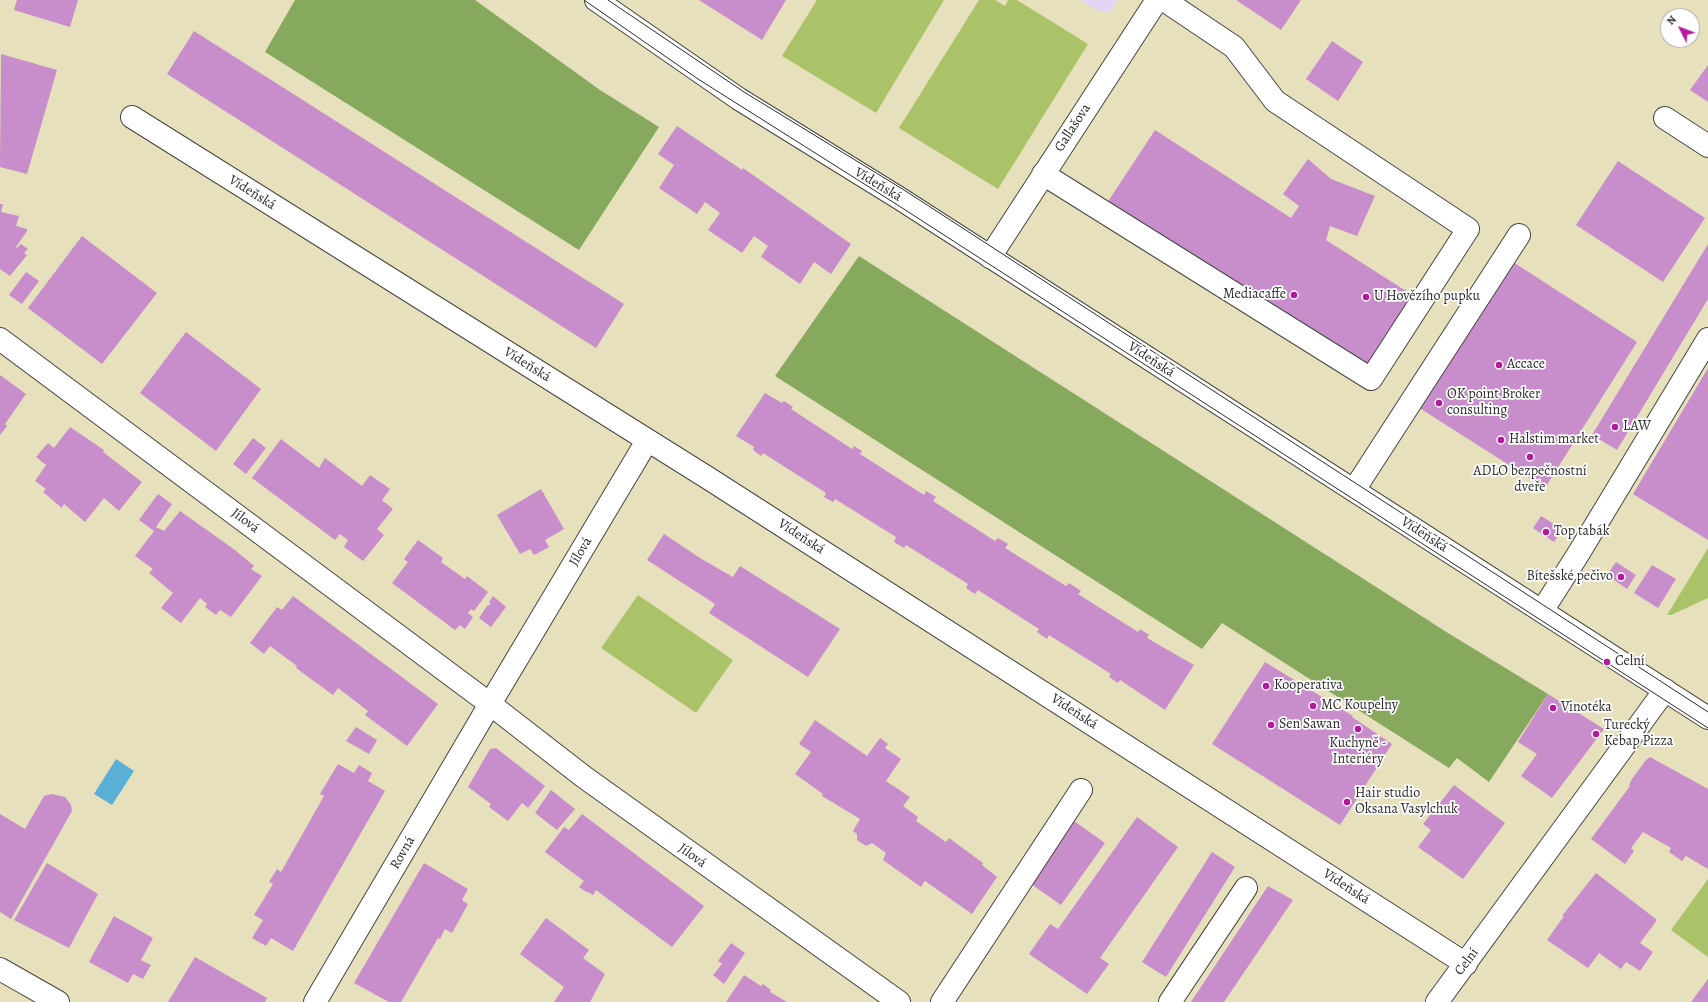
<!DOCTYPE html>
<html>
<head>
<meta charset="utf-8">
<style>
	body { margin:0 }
	#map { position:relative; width:1708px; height:1002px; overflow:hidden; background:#e7e0bd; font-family:Alegreya,serif }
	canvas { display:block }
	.north { position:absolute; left:1660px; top:8px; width:40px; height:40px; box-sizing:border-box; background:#fff; border:1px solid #aaa; border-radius:50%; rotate:312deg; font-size:11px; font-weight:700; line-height:16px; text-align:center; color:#2b2b2b }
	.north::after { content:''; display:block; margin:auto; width:14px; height:18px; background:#b5179e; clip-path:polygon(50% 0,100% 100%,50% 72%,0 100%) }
</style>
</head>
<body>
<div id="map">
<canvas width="1708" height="1002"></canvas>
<div class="north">N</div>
</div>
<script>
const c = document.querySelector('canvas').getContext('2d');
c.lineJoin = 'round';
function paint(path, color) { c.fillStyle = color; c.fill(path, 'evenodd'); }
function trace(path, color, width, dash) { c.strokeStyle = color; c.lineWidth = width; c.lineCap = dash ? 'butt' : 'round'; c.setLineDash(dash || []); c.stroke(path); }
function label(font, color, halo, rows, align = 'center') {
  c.font = font + ' Alegreya,serif'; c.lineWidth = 3.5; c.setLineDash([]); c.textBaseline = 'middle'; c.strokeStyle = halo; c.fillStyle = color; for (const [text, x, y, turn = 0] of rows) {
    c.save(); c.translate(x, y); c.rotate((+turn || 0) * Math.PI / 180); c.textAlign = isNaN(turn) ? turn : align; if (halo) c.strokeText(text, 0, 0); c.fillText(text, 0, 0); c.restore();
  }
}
paint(new Path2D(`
	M 1080,0 L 1118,0 L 1110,12 L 1097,10 Z`), '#e2d4f3');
paint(new Path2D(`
	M 817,0 L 944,0 L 876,113 L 782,56 Z
	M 979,0 L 995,0 L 1005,6 L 1008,0 L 1017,0 L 1088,44 L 998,189 L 899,128 Z
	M 1708,548 L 1708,598 L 1671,615 L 1667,615 Z
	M 638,595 L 733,660 L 696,713 L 601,648 Z
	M 1708,879 L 1708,957 L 1671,930 Z`), '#aac369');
paint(new Path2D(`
	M 295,0 L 475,0 L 600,90 L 659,127 L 579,250 L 265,52 Z
	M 859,256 L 1448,633 L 1548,694 L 1489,782 L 1457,758 L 1449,768 L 1222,623 L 1202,649 L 775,376 Z`), '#87a95d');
paint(new Path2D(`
	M 116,759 L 134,771 L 112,805 L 94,794 Z`), '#59afd5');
paint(new Path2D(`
	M 17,0 L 78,0 L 70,27 L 14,10 Z
	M 699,0 L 786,0 L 762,40 Z
	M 1236,0 L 1301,0 L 1281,30 Z
	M 194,31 L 624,304 L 596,348 L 167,74 Z
	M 1332,41 L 1363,62 L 1338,101 L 1306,79 Z
	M 1,54 L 57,70 L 27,174 L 0,167 Z
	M 1708,65 L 1708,102 L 1690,90 Z
	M 677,126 L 742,170 L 743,168 L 851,244 L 831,274 L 814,262 L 800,284 L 761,257 L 768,246 L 754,236 L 742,253 L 708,230 L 720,213 L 705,202 L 697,214 L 659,188 L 674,165 L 658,154 Z
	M 1155,130 L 1291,218 L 1299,206 L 1283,194 L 1308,159 L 1331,179 L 1375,196 L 1357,236 L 1330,226 L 1326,240 L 1414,296 L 1367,371 L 1107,203 Z
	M 1618,161 L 1705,218 L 1663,282 L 1576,225 Z
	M 0,204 L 3,204 L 1,212 L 19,216 L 16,226 L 27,229 L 27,231 L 16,247 L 17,248 L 21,244 L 28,249 L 24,253 L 27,255 L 10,276 L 0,269 Z
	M 82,236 L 157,293 L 102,364 L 28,308 Z
	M 1708,244 L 1708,299 L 1617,450 L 1592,435 Z
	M 1513,262 L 1637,342 L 1545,488 L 1418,407 Z
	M 26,272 L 39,281 L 22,304 L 9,295 Z
	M 186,332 L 261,389 L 216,451 L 140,393 Z
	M 1708,368 L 1708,540 L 1633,494 Z
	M 0,375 L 26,394 L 5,424 L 7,426 L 0,435 Z
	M 765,393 L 782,403 L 784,401 L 793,407 L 791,409 L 852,449 L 854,446 L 862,451 L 860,454 L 907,484 L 924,495 L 926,491 L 936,497 L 933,501 L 995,541 L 998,538 L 1008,544 L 1005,548 L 1066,586 L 1069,583 L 1081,591 L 1078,594 L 1138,632 L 1140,629 L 1149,635 L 1147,638 L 1194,665 L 1165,710 L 1120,680 L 1118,683 L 1109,677 L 1111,674 L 1049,635 L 1047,639 L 1037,632 L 1039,629 L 978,590 L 975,594 L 966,588 L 968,584 L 906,545 L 904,548 L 894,542 L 896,537 L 835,499 L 833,502 L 824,497 L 826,493 L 763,453 L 761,456 L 753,450 L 754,447 L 736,436 Z
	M 70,427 L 104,450 L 103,452 L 142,482 L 119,511 L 104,498 L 85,522 L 64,504 L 62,508 L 43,492 L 46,489 L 35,481 L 46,465 L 36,457 L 48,443 L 54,448 Z
	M 253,438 L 266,448 L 246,474 L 233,464 Z
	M 281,439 L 319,468 L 325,458 L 362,486 L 370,475 L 390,489 L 382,500 L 393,509 L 377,529 L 384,535 L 363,561 L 344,547 L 348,540 L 340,534 L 335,540 L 252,478 Z
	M 541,489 L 564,529 L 545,540 L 549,547 L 534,555 L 530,549 L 520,554 L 497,515 Z
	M 158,494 L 172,504 L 156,527 L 164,531 L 180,511 L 235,550 L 254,566 L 251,569 L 262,576 L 231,617 L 220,610 L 216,615 L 205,607 L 207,604 L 200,598 L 181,623 L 161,608 L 173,593 L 149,573 L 153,569 L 135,556 L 154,531 L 139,520 Z
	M 1541,516 L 1562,529 L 1554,542 L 1533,528 Z
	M 664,534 L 700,558 L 733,577 L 740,566 L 840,629 L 808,677 L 709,613 L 715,604 L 647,560 Z
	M 418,540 L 443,558 L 441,562 L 465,579 L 467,576 L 488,592 L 474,611 L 471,609 L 468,613 L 473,617 L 465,629 L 460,625 L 455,630 L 392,583 L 408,562 L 404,559 Z
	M 1616,562 L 1636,575 L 1627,589 L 1607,575 Z
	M 1652,565 L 1676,579 L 1658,608 L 1634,593 Z
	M 293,596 L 438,704 L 407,746 L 365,715 L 368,711 L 338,688 L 333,695 L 296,668 L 297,666 L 270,646 L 264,654 L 250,643 L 277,607 L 282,610 Z
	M 493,596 L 506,607 L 491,627 L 479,618 L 487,606 L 491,604 L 489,602 Z
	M 1265,662 L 1353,716 L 1352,717 L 1392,744 L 1340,825 L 1212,744 Z
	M 1548,694 L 1604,729 L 1552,798 L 1521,776 L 1537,754 L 1518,742 Z
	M 815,720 L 867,756 L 880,738 L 888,744 L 885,748 L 901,759 L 886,781 L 910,797 L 903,806 L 918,817 L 916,821 L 946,842 L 949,838 L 983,863 L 982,865 L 997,877 L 972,914 L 925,881 L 921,887 L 883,860 L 886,853 L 872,843 L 866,846 L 857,840 L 857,834 L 853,831 L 860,819 L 822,796 L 823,794 L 795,774 L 811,752 L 799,744 Z
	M 356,727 L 377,740 L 369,754 L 346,741 Z
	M 496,748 L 545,786 L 528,808 L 522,803 L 508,821 L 489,807 L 491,804 L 468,787 L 490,749 Z
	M 1650,757 L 1708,789 L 1708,869 L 1686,856 L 1682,861 L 1669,852 L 1671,848 L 1643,832 L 1631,848 L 1634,851 L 1625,864 L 1591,839 L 1630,786 L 1629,785 L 1632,779 L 1646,760 Z
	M 338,764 L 354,773 L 359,765 L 372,773 L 368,781 L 385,791 L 293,951 L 271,938 L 266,946 L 252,938 L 263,920 L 254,915 L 273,884 L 269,882 L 277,869 L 281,872 L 324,796 L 320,794 Z
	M 1454,785 L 1505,823 L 1463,879 L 1418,847 L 1431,830 L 1423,824 Z
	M 551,790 L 575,809 L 557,830 L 535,813 Z
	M 52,794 L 65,797 L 71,805 L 72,811 L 11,919 L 0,912 L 0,814 L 25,829 L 44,796 Z
	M 582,814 L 704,906 L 672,947 L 596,890 L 593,895 L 588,892 L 588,893 L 579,887 L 584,881 L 545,852 L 564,827 L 569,830 Z
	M 1137,817 L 1178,847 L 1100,958 L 1109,964 L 1087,994 L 1029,954 L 1050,924 L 1058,929 Z
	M 1074,821 L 1105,843 L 1061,905 L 1031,884 Z
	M 1212,852 L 1235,867 L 1166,977 L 1142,962 Z
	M 47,863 L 98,894 L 69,948 L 14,920 Z
	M 424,863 L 468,889 L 462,900 L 468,904 L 452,933 L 445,929 L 440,939 L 438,938 L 401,1002 L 389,1002 L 354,983 Z
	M 1596,873 L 1657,920 L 1640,943 L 1653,952 L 1640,971 L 1626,962 L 1621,969 L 1599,953 L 1588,968 L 1547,940 L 1564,916 L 1562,916 Z
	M 1268,886 L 1293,900 L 1224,1002 L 1191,1002 Z
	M 114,916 L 153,938 L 141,960 L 151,965 L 143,979 L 133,974 L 128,983 L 89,962 Z
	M 546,918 L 589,950 L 583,958 L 605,974 L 590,1002 L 554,1002 L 564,987 L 520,954 Z
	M 731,943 L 745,953 L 724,984 L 713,975 L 722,964 L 718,961 Z
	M 195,957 L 267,998 L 265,1002 L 168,1002 Z
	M 744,975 L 761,986 L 763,984 L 771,990 L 770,992 L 787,1002 L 726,1002 Z
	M 1708,979 L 1708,1002 L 1691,1002 Z`), '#c88dcb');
const minor = new Path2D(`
	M 132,117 L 708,478 L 1466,964
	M 1665,118 L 1708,146
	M 1043,174 L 1371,379 L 1468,229 L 1275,101 L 1234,47 L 1164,0
	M 990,257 L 1157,0
	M 0,339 L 490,704 L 584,777 L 899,1002
	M 1354,490 L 1519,235
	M 1542,611 L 1577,556 L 1708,339
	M 0,969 L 58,1002
	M 315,1002 L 490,704 L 647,441
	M 942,1002 L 1081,790
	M 1170,1002 L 1246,888
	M 1437,1002 L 1665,690`);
const major = new Path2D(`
	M 596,0 L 739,99 L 899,198 L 1708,718`);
trace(minor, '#474641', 24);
trace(major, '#474641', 24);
trace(minor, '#fff', 22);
trace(major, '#fff', 22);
trace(new Path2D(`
	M 584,0 L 698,79 L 896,204 L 1708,728
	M 608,0 L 744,92 L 904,190 L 1708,712`), '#2b2b2b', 1);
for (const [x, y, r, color] of [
	[1294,295,4,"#b5179e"],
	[1366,297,4,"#b5179e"],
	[1499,365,4,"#b5179e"],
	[1439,403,4,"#b5179e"],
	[1615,427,4,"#b5179e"],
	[1501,440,4,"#b5179e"],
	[1530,457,4,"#b5179e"],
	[1546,532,4,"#b5179e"],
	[1621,577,4,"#b5179e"],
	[1607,662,4,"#b5179e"],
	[1266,686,4,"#b5179e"],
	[1313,706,4,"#b5179e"],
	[1553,708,4,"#b5179e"],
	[1271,725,4,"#b5179e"],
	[1358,729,4,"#b5179e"],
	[1596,734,4,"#b5179e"],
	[1347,802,4,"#b5179e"]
]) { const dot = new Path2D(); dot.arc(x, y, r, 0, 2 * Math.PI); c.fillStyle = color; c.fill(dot); trace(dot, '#fff', 1.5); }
label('14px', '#2b2b2b', '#fff', [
	["Gallašova",1073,128,-57],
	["Vídeňská",878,185,31],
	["Vídeňská",252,193,32],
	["Vídeňská",1151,360,33],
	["Vídeňská",527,365,32],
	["Jílová",245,521,37],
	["Vídeňská",1424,535,33],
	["Vídeňská",801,537,33],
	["Jílová",581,552,-59],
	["Vídeňská",1074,712,33],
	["Rovná",403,853,-60],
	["Jílová",692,856,36],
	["Vídeňská",1346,887,33],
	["Celní",1467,962,-53]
]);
label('14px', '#2b2b2b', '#fff', [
	["Mediacaffe",1286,295,"right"],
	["U Hovězího pupku",1374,297],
	["Accace",1507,365],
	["OK point Broker",1447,395],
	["consulting",1447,411],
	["LAW",1623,427],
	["Halstim market",1509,440],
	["ADLO bezpečnostní",1530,472,"center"],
	["dveře",1530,488,"center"],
	["Top tabák",1554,532],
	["Bítešské pečivo",1613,577,"right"],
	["Celní",1615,662],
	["Kooperativa",1274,686],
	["MC Koupelny",1321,706],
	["Vinotéka",1561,708],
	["Sen Sawan",1279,725],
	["Turecký",1604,726],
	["Kebap Pizza",1604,742],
	["Kuchyně -",1358,744,"center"],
	["Interiéry",1358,760,"center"],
	["Hair studio",1355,794],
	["Oksana Vasylchuk",1355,810]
], 'left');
</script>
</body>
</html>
